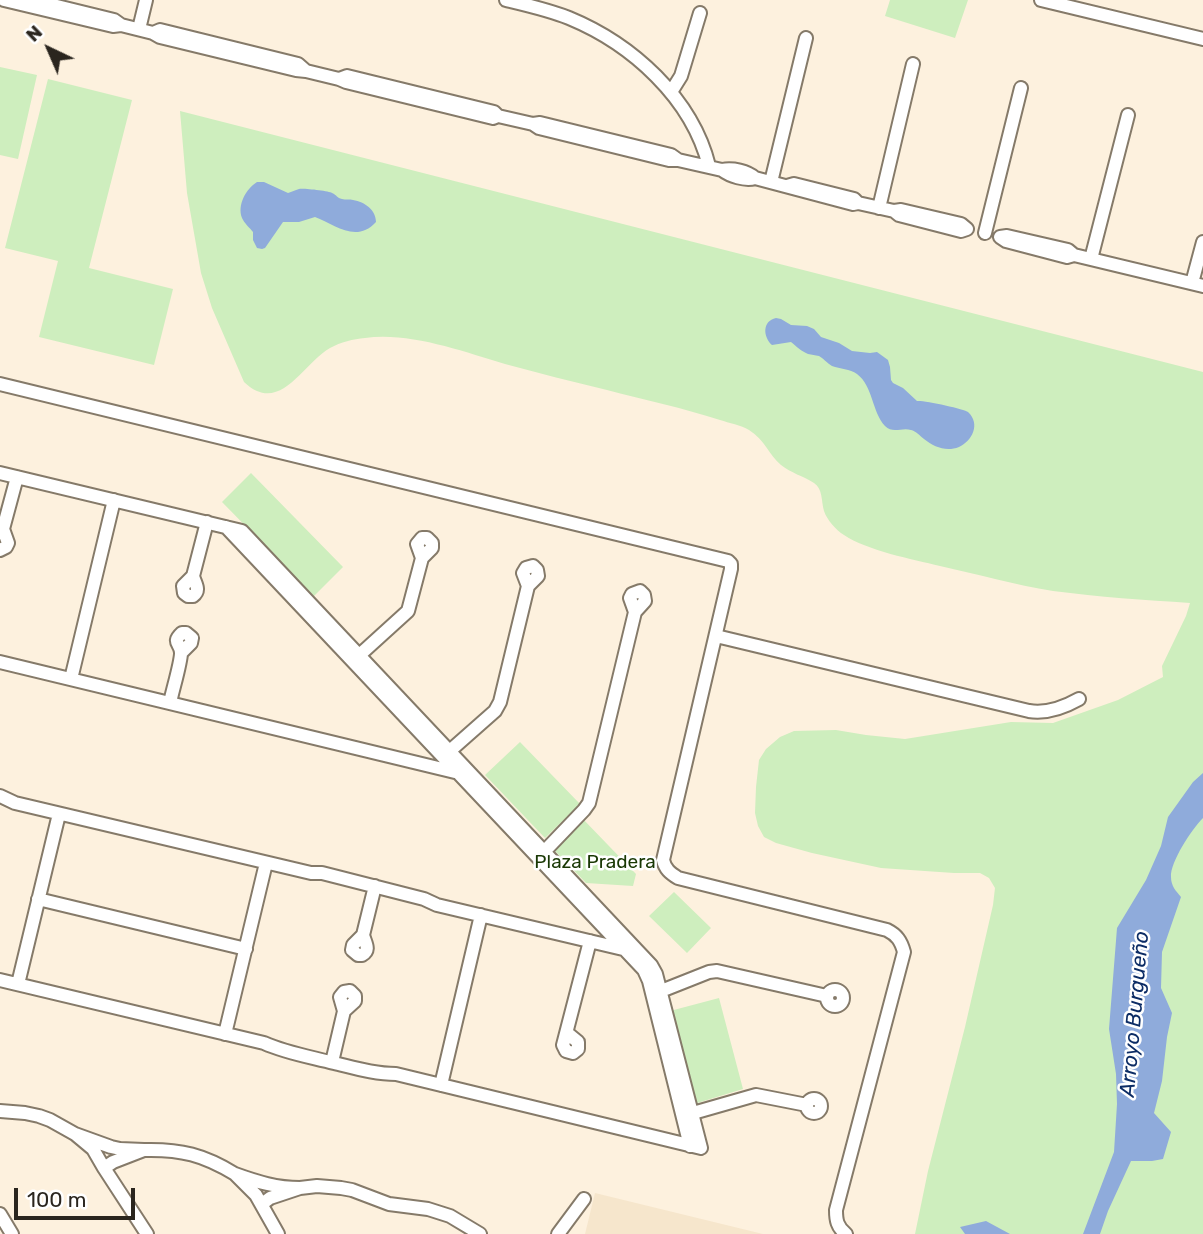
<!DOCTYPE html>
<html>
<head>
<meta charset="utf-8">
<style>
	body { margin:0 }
	#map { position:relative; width:1203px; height:1234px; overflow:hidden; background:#fdf1de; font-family:Rubik,sans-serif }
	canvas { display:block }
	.north { position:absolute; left:14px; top:14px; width:70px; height:70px; -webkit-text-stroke:5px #fff; paint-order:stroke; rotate:316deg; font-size:19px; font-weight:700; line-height:28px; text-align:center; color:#2a251e }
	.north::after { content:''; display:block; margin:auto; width:24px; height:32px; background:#2a251e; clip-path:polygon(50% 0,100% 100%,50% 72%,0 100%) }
	.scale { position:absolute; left:14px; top:1188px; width:121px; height:32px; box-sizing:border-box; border:4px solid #2a251e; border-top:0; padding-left:9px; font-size:21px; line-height:24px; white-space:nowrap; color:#2a251e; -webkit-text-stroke:5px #fff; paint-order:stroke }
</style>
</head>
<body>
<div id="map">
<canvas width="1203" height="1234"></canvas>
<div class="north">N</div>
<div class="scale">100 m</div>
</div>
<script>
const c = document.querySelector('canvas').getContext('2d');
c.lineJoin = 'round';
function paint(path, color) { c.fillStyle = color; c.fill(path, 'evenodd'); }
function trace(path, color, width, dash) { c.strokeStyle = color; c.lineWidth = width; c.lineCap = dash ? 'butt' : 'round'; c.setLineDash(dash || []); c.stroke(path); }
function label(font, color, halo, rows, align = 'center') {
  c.font = font + ' Rubik,sans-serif'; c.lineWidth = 5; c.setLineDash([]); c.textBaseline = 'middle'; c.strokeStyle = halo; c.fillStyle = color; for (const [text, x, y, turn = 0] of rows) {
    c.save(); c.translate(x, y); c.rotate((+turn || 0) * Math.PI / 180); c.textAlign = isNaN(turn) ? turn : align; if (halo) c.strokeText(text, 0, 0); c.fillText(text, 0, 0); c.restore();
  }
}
paint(new Path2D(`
	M 595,1193 L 763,1234 L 585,1234 Z`), '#f6e6cc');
paint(new Path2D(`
	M 890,0 L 968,0 L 955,38 L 885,16 Z
	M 0,67 L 37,75 L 18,159 L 0,155 Z
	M 48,79 L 132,100 L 89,268 L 173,289 L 154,365 L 39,337 L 58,261 L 5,248 Z
	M 180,111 L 1203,372 L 1203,1234 L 915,1234 L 928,1171 L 965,1027 L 993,905 L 995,888 L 989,878 L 980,873 L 954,873 L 881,868 L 812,853 L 776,843 L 764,837 L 758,826 L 755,813 L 756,787 L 759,760 L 766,749 L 780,737 L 794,731 L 836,730 L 866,735 L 905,739 L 1011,722 L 1053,723 L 1118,700 L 1163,677 L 1162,666 L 1186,616 L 1190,603 C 1145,600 1099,597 1053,591 C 1015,585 977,574 940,566 C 912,559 868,551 844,535 C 836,530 827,520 824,511 C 821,501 823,489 814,483 C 803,476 791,473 781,465 C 769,455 765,440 749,430 C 741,425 729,423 720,420 C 683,408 645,400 607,390 C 573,382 539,373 505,364 C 461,351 410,332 365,338 C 353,339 341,342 330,348 C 302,364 280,416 244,382 L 212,308 L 201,273 L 187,193 Z
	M 251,473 L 343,567 L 314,596 L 222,502 Z
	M 520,742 L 580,804 L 545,838 L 485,775 Z
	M 581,817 L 636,874 L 633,886 L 586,883 L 552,848 Z
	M 674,892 L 711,928 L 687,953 L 649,916 Z
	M 719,998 L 743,1089 L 694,1104 L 670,1011 Z`), '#ceeebe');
paint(new Path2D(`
	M 257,182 L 264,182 L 288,193 C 292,192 295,190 299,189 C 303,188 329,191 332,193 C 337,195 337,198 342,199 C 345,200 350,199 353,200 C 365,202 376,210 376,222 C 356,244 334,224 315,217 L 299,222 L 283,222 L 265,248 L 262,249 L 257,248 L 253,240 L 253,232 C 250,228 244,223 242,218 C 237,205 246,189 257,182 Z
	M 776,318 L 781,319 L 791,325 L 807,326 L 814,329 L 821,337 L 839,343 L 852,351 L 870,353 L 877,352 L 888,360 L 890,367 L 891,380 L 893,383 L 903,388 L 917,401 C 923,400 965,409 968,412 C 981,424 972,441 959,447 C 946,452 934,447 924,439 C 920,436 916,431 911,430 C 902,427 893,434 885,426 C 872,412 873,386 857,374 C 850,369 840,369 832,366 C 827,363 823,358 819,356 C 815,355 812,355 808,354 C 801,351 797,347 791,342 L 772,345 C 763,337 762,321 776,318 Z
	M 1203,773 L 1203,818 C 1192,829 1170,862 1171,877 C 1171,886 1176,891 1181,897 L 1162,952 L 1161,988 L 1172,1013 L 1167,1037 L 1162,1081 L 1154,1113 L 1171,1132 L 1163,1159 L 1152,1161 L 1131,1161 L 1108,1211 L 1100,1234 L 1083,1234 L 1114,1152 L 1117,1104 L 1116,1074 L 1109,1029 L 1117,928 L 1146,880 L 1161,846 L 1168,817 L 1193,782 Z
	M 986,1221 L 1010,1234 L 965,1234 L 960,1227 Z`), '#8fabdb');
const minor = new Path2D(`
	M 4,0 L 113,26 L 121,25 L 114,20 L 32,0
	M 506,0 C 527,5 549,10 569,18 C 632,44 692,98 709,166
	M 1041,0 L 1203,39
	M 121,25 L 153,33 L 160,37 L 296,70 L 306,71 L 298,64 L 160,30 L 153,33
	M 139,29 L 146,0
	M 306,71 L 339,79 L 346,82 L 493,118 L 498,116 L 494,112 L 347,76 L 339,79
	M 671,92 L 681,76 L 700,13
	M 498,116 L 533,124 L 539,128 L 669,160 L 678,160 L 671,155 L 540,123 L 533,124
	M 678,160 L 722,170 C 730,176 745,181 755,178 C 747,171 733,168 722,170
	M 755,178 L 853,204 L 858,203 L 854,199 L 794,184 L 787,186
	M 771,182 L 806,38
	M 858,203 L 894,211 L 899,215 L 961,231 L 967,229 L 961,224 L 901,210 L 894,211
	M 879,208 L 913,64
	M 985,233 L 1021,88
	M 1074,255 L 1068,250 L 1007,236 L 1000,237 L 1006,241 L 1067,257 L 1074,255 L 1203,286
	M 1091,259 L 1128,115
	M 1192,283 L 1203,242
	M 0,384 L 728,561 L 731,564 L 731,569 L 663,860 C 665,869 670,873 678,878 L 887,930 C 897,935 901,941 904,952 L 836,1210 C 836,1220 837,1227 846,1234
	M 0,473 L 242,531 L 651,965 L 656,974 L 701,1148 L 396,1074 C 375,1074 355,1068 334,1063 C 311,1057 286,1053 264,1043 L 0,980
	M 226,527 L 644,970 L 649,981 L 690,1146
	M 0,533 L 3,529 L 17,477
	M 0,550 L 6,547 L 8,543 L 3,529
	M 193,576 C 195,584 201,590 193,596 L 188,596 L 184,593 L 183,586 L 193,576 L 207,522
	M 716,636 L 1029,711 C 1047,714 1063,708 1079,699
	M 354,660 L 408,611 L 422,558 L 417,544 L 422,538 L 427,538 L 432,543 L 432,548 L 422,558
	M 0,662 L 459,773
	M 71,679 L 114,500
	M 170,703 C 172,692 181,663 181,653 C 181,643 171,643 182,633 L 186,633 L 192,638 L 191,643 L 181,653
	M 444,756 L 495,711 L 500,702 L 528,586 L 538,576 L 537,570 L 533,566 L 526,568 L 523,573 L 528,586
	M 0,796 L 15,803 L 311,873 L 322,873 L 424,899 L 437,905 L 623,949
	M 539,857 L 584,810 L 589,803 L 635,612 L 645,601 L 644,595 L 640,591 L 632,594 L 630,598 L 635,612
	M 38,899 L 246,949
	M 363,935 C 365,943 371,950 362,955 L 358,955 L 352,950 L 353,945 L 363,935 L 375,886
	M 18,984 L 59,814
	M827 998a8 8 0 1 1 16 0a8 8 0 1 1-16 0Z
	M 656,993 L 709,972 L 717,971 L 827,996
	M 567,1033 L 578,1042 L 578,1049 L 573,1053 L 566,1051 L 563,1045 L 590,941
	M 225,1034 L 266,863
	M 332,1062 L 344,1011 L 340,997 L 344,992 L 350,991 L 355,996 L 355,1001 L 344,1011
	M 441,1085 L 481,915
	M807 1106a7 7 0 1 1 14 0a7 7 0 1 1-14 0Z
	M 0,1111 L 25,1113 L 39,1116 L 50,1120 L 75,1134 L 111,1147 L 120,1149 L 144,1150 L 113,1162 L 104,1168 L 93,1149 L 75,1134
	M 686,1115 L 756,1095 L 807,1105
	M 144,1150 C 181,1149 204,1155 235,1174
	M 104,1168 L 147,1234
	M 300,1188 L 317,1186 L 341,1188 L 352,1190 L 389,1204 L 428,1209 L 450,1216 L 480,1234
	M 262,1204 L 270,1198 L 300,1188 C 277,1188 257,1182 235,1174 L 256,1195 L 278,1234
	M 0,1214 L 12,1234
	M 558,1234 L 584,1199`);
trace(minor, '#857a69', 16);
trace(minor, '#fff', 12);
label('19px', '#193804', '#fff', [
	["Plaza Pradera",595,863]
]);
label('italic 21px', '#0c2c65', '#fff', [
	["Arroyo Burgueño",1135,1014,-85]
]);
</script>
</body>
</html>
